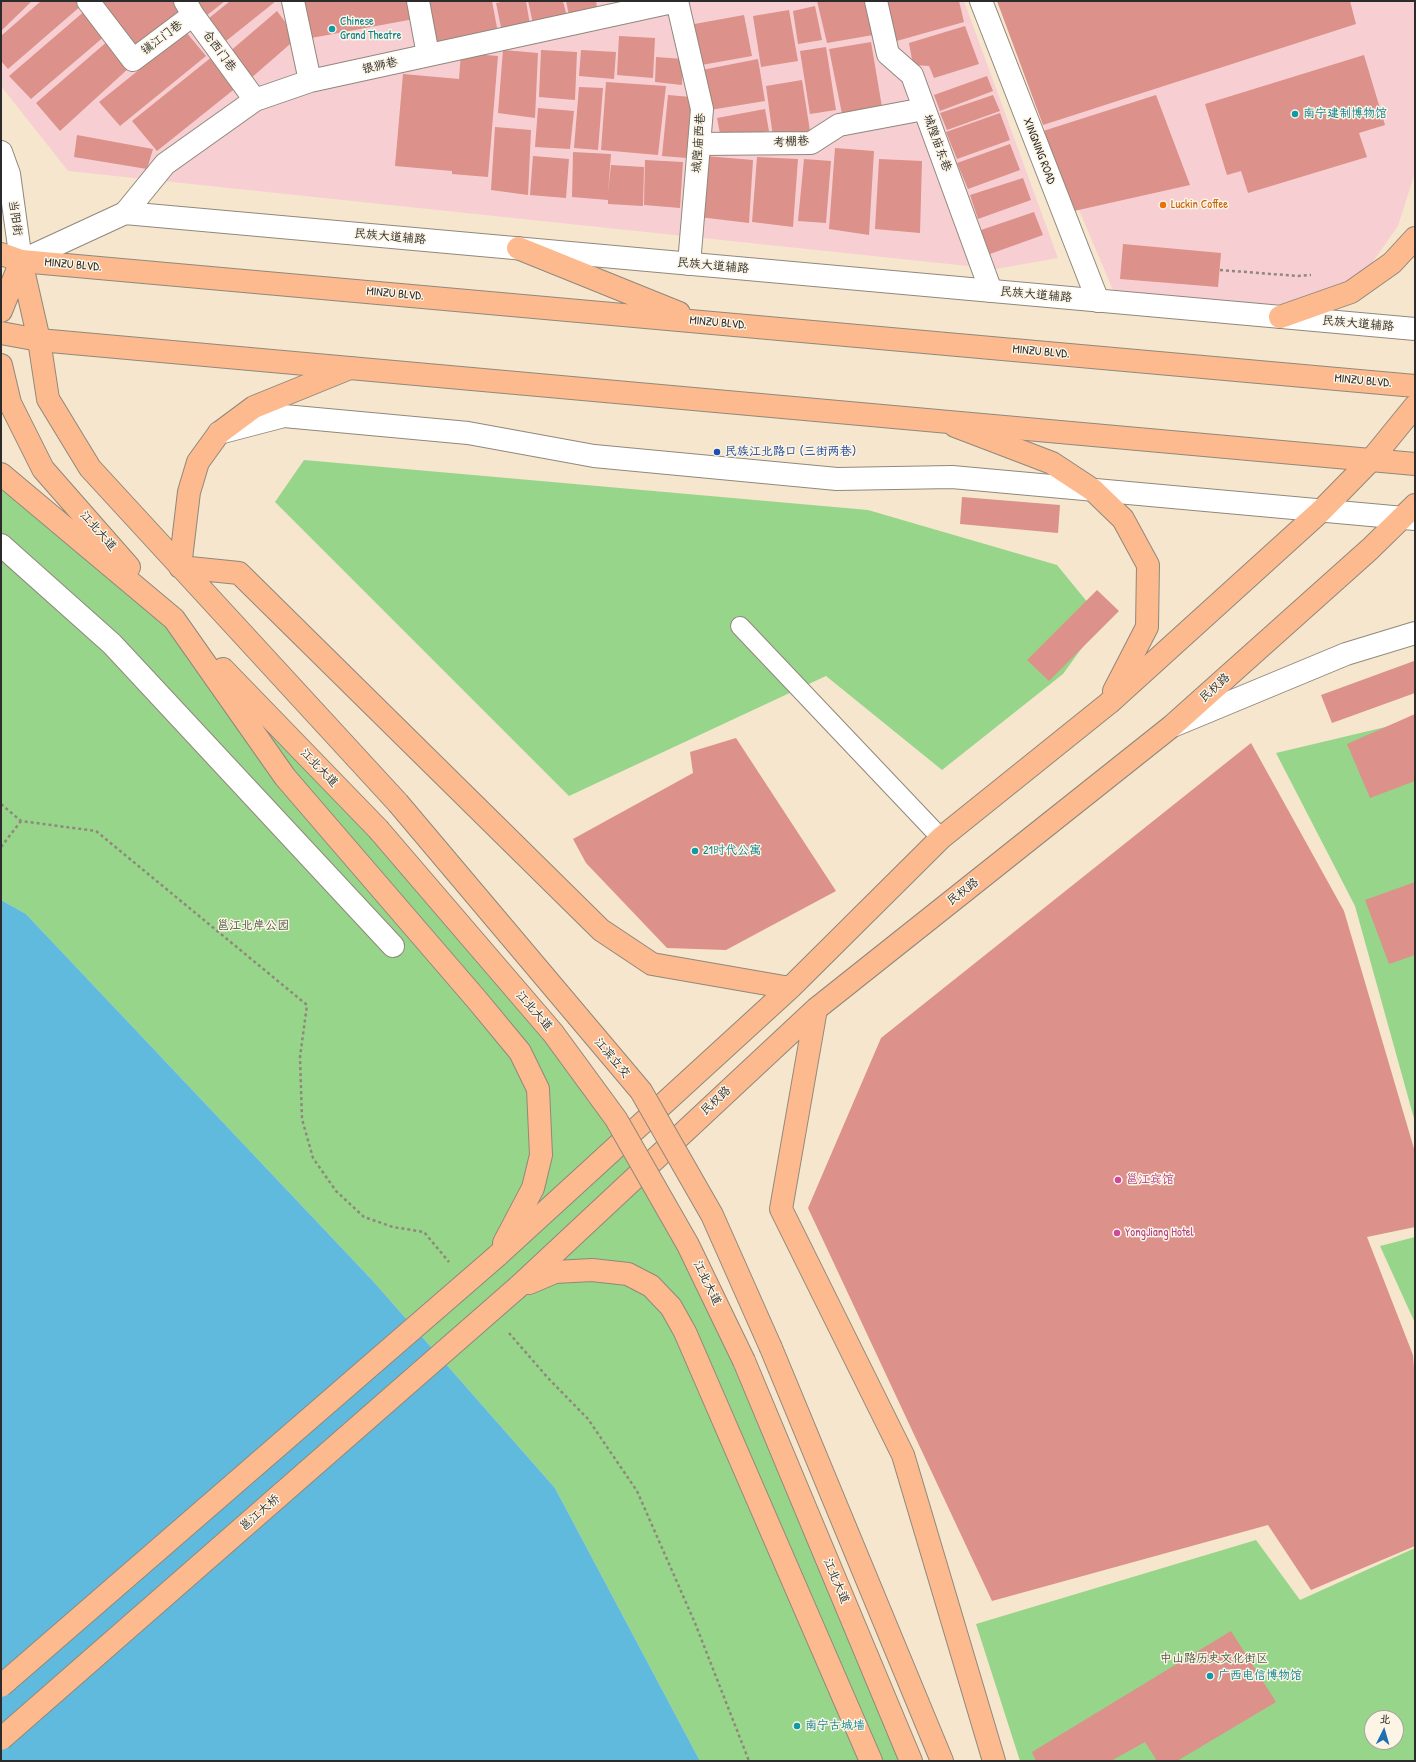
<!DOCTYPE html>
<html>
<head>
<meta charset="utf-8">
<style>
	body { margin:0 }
	#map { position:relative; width:1416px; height:1762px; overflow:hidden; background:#f6e6cd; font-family:"Patrick Hand","LXGW WenKai TC",sans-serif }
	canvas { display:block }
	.frame { position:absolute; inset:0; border:2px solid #2b2b2b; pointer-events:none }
	.north { position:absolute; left:1364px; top:1710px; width:40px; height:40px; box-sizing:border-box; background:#fcf5e5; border:1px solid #a8a49b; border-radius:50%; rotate:5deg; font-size:11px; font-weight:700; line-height:16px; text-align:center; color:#2b2b2b }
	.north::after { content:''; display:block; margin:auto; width:14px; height:18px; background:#1f6fb2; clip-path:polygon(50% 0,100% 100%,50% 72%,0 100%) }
</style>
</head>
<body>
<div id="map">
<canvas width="1416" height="1762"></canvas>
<div class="frame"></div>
<div class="north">北</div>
</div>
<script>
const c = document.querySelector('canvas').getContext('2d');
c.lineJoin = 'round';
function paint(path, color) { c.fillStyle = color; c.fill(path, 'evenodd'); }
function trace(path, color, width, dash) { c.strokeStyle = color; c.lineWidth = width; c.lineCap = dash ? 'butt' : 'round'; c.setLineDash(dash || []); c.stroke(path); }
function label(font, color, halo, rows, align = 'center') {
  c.font = font + ' "Patrick Hand","LXGW WenKai TC",sans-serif'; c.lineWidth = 3; c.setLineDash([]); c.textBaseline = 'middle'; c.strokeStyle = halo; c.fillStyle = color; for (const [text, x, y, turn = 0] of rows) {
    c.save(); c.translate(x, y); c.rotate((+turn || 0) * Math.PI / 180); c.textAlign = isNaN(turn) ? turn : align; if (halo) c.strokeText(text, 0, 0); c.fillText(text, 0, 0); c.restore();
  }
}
paint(new Path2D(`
	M 1,1 L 964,1 L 1058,258 L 996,269 L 68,171 L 1,86 Z
	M 997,1 L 1415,1 L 1415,173 L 1398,226 L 1367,270 L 1321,295 L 1269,312 L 1118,302 L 1043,125 Z`), '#f7cfd2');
paint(new Path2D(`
	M 304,460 L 868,510 L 1057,565 L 1102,620 L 1063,674 L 942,770 L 826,676 L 569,796 L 275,502 Z
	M 1,474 L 174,619 L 553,1033 L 688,1245 L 911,1761 L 700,1761 L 555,1488 L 373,1281 L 26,914 L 1,900 Z
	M 1415,720 L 1415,1122 L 1355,906 L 1276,753 Z
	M 1415,1237 L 1415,1323 L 1380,1246 Z
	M 1256,1540 L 1300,1600 L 1415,1548 L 1415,1761 L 1020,1761 L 976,1624 ZM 1372,1718 L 1396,1718 L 1396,1742 L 1372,1742 Z`), '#97d58b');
paint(new Path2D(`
	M 1,900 L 26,914 L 373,1281 L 555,1488 L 700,1761 L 1,1761 Z`), '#5fbadd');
paint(new Path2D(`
	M 1,1 L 32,1 L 1,31 Z
	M 41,1 L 79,1 L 82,5 L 8,69 L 1,61 L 1,36 Z
	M 96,1 L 174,1 L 185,16 L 134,55 Z
	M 193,1 L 225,1 L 206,16 Z
	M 230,1 L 276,1 L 221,45 L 203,23 Z
	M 299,1 L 411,1 L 414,19 L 306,39 Z
	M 429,1 L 492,1 L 498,33 L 432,50 Z
	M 506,1 L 526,1 L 530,25 L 502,32 L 496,3 Z
	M 528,1 L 563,1 L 568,21 L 534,28 Z
	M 566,1 L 596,1 L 598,13 L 570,20 Z
	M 817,1 L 866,1 L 873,35 L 827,43 Z
	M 886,1 L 959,1 L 964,22 L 893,42 Z
	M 997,1 L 1350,1 L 1356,24 L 1043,125 Z
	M 815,6 L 822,40 L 798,44 L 793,11 Z
	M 87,9 L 106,35 L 31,99 L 9,76 Z
	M 789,10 L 798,61 L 761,67 L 753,16 Z
	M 277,11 L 297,38 L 250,79 L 228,53 Z
	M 744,15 L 752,56 L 696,66 L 689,25 Z
	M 965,26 L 979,64 L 934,78 L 929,66 L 913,65 L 909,43 Z
	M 186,32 L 206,56 L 120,126 L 99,102 Z
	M 619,36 L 655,38 L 653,78 L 617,75 Z
	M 109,40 L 130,67 L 60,131 L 36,103 Z
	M 871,42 L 882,107 L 842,114 L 829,49 Z
	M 826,47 L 836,110 L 810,114 L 800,51 Z
	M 503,50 L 538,53 L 535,118 L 498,113 Z
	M 541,50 L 577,52 L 575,100 L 539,97 Z
	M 581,50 L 616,52 L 614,79 L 579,76 Z
	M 461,53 L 498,56 L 488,177 L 452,174 L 452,171 L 395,166 L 403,74 L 459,79 Z
	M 1364,55 L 1385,125 L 1359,133 L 1367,157 L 1248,193 L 1241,171 L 1227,175 L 1205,104 Z
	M 213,56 L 237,87 L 157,151 L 132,121 Z
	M 656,57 L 683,59 L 682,85 L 655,82 Z
	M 758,59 L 765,101 L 710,110 L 702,70 Z
	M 987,76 L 993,91 L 940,111 L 934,95 Z
	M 802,80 L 810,131 L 773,137 L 766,86 Z
	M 606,82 L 666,86 L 658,155 L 601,150 Z
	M 579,87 L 603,88 L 598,150 L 574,148 Z
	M 668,95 L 691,97 L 687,158 L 662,156 Z
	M 993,95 L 1000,111 L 947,130 L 940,113 Z
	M 1156,95 L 1190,185 L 1074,211 L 1040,132 Z
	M 538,108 L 574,111 L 570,149 L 535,147 Z
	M 765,109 L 769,131 L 721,139 L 717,118 Z
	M 1000,113 L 1010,140 L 957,159 L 946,132 Z
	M 495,127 L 531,130 L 528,195 L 491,190 Z
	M 77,135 L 153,149 L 147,169 L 74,157 Z
	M 1010,144 L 1020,170 L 968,189 L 957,163 Z
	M 835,148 L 874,151 L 869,235 L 829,229 Z
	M 573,152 L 611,154 L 608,193 L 611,165 L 644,167 L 643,206 L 608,204 L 608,200 L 572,197 Z
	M 533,156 L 569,159 L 566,198 L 530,195 Z
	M 705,156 L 753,160 L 749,223 L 699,217 Z
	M 757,157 L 798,159 L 793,227 L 752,222 Z
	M 804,159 L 831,161 L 826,223 L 798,221 Z
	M 879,159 L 922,161 L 920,233 L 875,229 Z
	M 645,160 L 683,162 L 680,208 L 644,205 Z
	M 1023,178 L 1031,200 L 978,219 L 970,195 Z
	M 1034,212 L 1043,235 L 990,254 L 981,230 Z
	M 1123,244 L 1221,253 L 1218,287 L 1120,279 Z
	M 962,497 L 1060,505 L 1058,533 L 960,524 Z
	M 1097,590 L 1119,611 L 1049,681 L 1027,660 Z
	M 1414,661 L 1415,693 L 1332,723 L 1321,695 Z
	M 1415,714 L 1415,781 L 1370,798 L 1347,744 Z
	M 736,738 L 836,891 L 726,950 L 667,948 L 586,863 L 573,839 L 693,773 L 690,752 Z
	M 1251,743 L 1344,911 L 1415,1152 L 1415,1227 L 1367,1237 L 1413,1355 L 1415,1380 L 1415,1546 L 1311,1590 L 1268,1525 L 992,1601 L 808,1208 L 881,1038 Z
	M 1415,882 L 1415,955 L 1389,964 L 1365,900 Z
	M 1231,1631 L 1276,1702 L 1177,1761 L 1157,1761 L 1145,1742 L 1111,1761 L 1036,1761 L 1032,1752 Z`), '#dc918a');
const service = new Path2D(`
	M 740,626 L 941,838`);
const pedestrian = new Path2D(`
	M 88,1 L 133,60 L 193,15
	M 185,1 L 193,15 L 255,100
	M 293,1 L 310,81
	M 418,1 L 428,55
	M 677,1 L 702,109 L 689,264
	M 876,1 L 888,54 L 912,75 L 991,291
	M 981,1 L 1098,301
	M 699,144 L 811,143 L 839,125 L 924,109
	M 125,213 L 165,164 L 255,100 L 310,81 L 677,1
	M 1,545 L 112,644 L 393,946`);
const minor = new Path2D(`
	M 1,152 L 9,174 L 21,261`);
const tertiary = new Path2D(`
	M 21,261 L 125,213 L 1415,329
	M 219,433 L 284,416 L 468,433 L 594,456 L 837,479 L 952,477 L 1415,519
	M 1175,725 L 1346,654 L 1415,633`);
const primary = new Path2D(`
	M 1,254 L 21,261
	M 21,261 L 39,340 L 48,399 L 90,468 L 398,803
	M 1,311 L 21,261
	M 1280,317 L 1351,292 L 1392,263 L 1415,238
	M 1,333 L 39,340
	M 1,365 L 10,403 L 43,469 L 129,567
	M 350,368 L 254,407 L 219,433 L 198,462 L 189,492 L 180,567 L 239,573 L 601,930 L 652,964 L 790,988
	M 955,426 L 1052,463 L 1093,490 L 1123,519 L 1148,565 L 1147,627 L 1114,691
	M 1,474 L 174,619 L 285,777 L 477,1000 L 520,1052 L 538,1089 L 541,1155 L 533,1188 L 504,1243
	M 223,669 L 378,829
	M 816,1009 L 781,1209 L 903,1455 L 994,1761
	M 497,1256 L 790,988 L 941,838 L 1109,703 L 1322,510 L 1371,460 L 1415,406
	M 529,1283 L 555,1272 L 592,1270 L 628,1274 L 651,1286 L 671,1307 L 685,1332 L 871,1761
	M 518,1287 L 816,1009 L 1172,726 L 1370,549 L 1415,505
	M 771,1348 L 942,1761
	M 744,1361 L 911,1761`);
const trunk = new Path2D(`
	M 518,248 L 679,313
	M 21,261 L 1415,386
	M 39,340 L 1415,464`);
trace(service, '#90887c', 20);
trace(pedestrian, '#90887c', 24);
trace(minor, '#90887c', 24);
trace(tertiary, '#90887c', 24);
trace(primary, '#90887c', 24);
trace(trunk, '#90887c', 24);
trace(new Path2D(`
	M 1220,270 L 1298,276 L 1311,275
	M 1,804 L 21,821 L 96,831 L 307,1005 L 300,1057 L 302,1119 L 313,1158 L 336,1191 L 364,1217 L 393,1227 L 424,1232 L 449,1262
	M 1,847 L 21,821
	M 509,1333 L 548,1378 L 588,1419 L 637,1491 L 695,1623 L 749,1761`), '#90887c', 2.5, [3, 3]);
trace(service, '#fff', 18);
trace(pedestrian, '#fff', 22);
trace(minor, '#fff', 22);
trace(tertiary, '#fff', 22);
trace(primary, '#fcba8e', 22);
trace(trunk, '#fcba8e', 22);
const primaryBridge = new Path2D(`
	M 398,803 L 641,1091 L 712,1215 L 771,1348
	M 378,829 L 553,1033 L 616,1119 L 688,1245 L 744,1361
	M 1,1686 L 497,1256
	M 1,1739 L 518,1287`);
trace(primaryBridge, '#90887c', 24, []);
trace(primaryBridge, '#fcba8e', 22);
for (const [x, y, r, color] of [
	[332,29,4,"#0f9aa8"],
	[1295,114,4,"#0f9aa8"],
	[1163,205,4,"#e8710a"],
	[717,452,4,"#1a4fb4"],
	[695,851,4,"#0f9aa8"],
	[1118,1180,4,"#d1479c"],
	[1117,1233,4,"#d1479c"],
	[1210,1676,4,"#0f9aa8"],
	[797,1726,4,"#0f9aa8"]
]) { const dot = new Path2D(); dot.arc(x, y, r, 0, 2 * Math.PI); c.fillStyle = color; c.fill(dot); trace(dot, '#fcf5e5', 1.5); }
label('12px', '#0d838f', '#fcf5e5', [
	["Chinese",340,22],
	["Grand Theatre",340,36],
	["南宁建制博物馆",1303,114],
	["21时代公寓",703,851],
	["广西电信博物馆",1218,1676],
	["南宁古城墙",805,1726]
], 'left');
label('12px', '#2b2b2b', '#fcf5e5', [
	["镇江门巷",162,38,-37],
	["仓西门巷",219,51,54],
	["银狮巷",380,66,-13],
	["考棚巷",791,142,-3],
	["城隍庙西巷",699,143,-86],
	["城隍庙东巷",937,143,70],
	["XINGNING ROAD",1039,151,69],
	["当阳街",15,218,82],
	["民族大道辅路",390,237,5],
	["MINZU BLVD.",73,265,5],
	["民族大道辅路",713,266,5],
	["MINZU BLVD.",395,294,5],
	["民族大道辅路",1036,295,5],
	["MINZU BLVD.",718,323,5],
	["民族大道辅路",1358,324,5],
	["MINZU BLVD.",1041,352,5],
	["MINZU BLVD.",1363,381,5],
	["江北大道",98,531,49],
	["民权路",1215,688,-42],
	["江北大道",319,768,46],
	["民权路",963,892,-38],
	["江北大道",534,1011,49],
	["江滨立交",612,1058,50],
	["民权路",716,1101,-43],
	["江北大道",707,1283,64],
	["邕江大桥",260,1513,-41],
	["江北大道",836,1581,67]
]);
label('12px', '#c56008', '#fcf5e5', [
	["Luckin Coffee",1171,205]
], 'left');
label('12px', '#164399', '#fcf5e5', [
	["民族江北路口 (三街两巷)",725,452]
], 'left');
label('12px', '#465643', '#fcf5e5', [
	["邕江北岸公园",253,926],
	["中山路历史文化街区",1214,1659]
]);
label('12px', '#b23c85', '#fcf5e5', [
	["邕江宾馆",1126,1180],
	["YongJiang Hotel",1125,1233]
], 'left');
</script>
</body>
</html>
